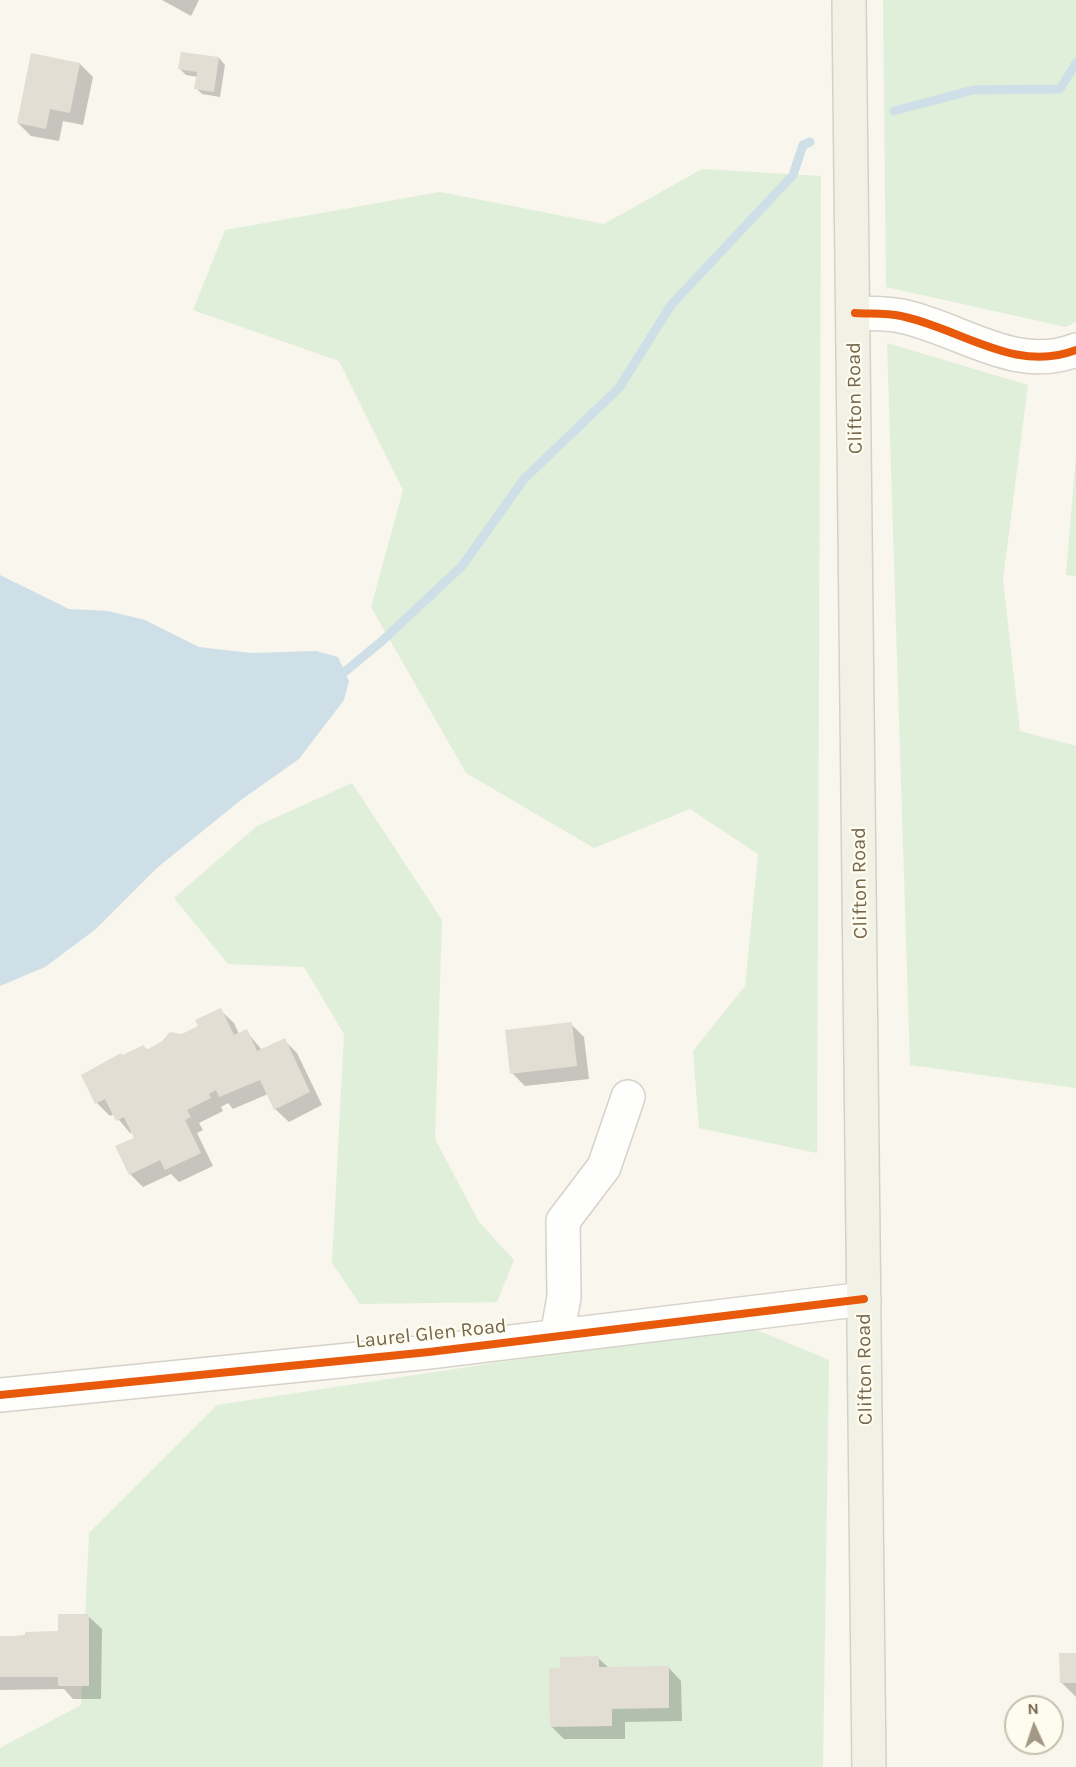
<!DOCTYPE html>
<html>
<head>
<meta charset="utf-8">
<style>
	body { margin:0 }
	#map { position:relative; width:1076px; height:1767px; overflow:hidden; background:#f8f6ed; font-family:Karla,sans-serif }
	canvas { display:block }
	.north { position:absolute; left:1004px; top:1695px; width:60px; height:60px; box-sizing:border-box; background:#fefcef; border:2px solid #c7c0af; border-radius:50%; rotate:357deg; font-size:16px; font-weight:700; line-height:24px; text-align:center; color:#75664e }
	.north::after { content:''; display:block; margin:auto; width:21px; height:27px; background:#a39886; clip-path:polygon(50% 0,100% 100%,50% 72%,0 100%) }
</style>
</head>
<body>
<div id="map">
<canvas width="1076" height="1767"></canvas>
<div class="north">N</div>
</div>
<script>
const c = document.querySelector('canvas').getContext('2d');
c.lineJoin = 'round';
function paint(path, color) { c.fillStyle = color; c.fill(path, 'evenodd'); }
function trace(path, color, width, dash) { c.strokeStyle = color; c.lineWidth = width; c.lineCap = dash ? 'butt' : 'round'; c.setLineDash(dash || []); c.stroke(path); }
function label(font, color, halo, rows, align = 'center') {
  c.font = font + ' Karla,sans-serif'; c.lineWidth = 4.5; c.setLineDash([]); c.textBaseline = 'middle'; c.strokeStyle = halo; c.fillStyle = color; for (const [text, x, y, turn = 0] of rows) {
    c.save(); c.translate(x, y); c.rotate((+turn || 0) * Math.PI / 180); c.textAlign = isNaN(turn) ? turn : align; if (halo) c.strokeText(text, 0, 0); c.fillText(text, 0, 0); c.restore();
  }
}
paint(new Path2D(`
	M 883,0 L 1076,0 L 1076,322 L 1066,327 L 886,287 Z
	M 702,169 L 821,176 L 817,1153 L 699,1128 L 693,1051 L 745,986 L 758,854 L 690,809 L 594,848 L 466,773 L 371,607 L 403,490 L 339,361 L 193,310 L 225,230 L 440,192 L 604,224 Z
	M 887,343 L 1028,385 L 1003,579 L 1020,731 L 1076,746 L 1076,1088 L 910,1065 Z
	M 1076,455 L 1076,576 L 1066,575 Z
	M 352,783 L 442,920 L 435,1139 L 479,1222 L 514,1260 L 497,1302 L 360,1304 L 332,1263 L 344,1034 L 304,967 L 228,964 L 174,898 L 257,826 Z
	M 745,1325 L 829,1360 L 823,1767 L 0,1767 L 0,1748 L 81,1705 L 89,1533 L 217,1405 Z`), '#e0efd9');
paint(new Path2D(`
	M 0,575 L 69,609 L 108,611 L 145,620 L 199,647 L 251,653 L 316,651 L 338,657 L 349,681 L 344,700 L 299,759 L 241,800 L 158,867 L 96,929 L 45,967 L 0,986 Z`), '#cfdfe7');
paint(new Path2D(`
	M 162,0 L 199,0 L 191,16 Z
	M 219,58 L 225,65 L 220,97 L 202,94 L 196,88 L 198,77 L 186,75 L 180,69 Z
	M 80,64 L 93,77 L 83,125 L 63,121 L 59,141 L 31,136 L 18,123 Z
	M 220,1010 L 234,1023 L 239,1034 L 246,1031 L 262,1050 L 284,1040 L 297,1053 L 322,1105 L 289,1122 L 275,1109 L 268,1094 L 233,1109 L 228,1103 L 221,1107 L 223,1111 L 199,1123 L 203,1130 L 197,1133 L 213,1166 L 179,1182 L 171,1174 L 143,1187 L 130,1174 L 136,1138 L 133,1132 L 130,1133 L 114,1114 L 110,1116 L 97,1103 L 83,1076 L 144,1047 L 148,1051 L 200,1027 Z
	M 571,1024 L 584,1037 L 589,1079 L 525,1086 L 512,1073 Z
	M 88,1616 L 102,1629 L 101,1699 L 73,1699 L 64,1689 L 0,1690 L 0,1637 L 60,1633 Z
	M 1076,1654 L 1076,1697 L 1061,1682 Z
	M 598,1658 L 609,1668 L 668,1667 L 681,1681 L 682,1721 L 625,1722 L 625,1739 L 564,1739 L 551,1726 L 562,1670 Z`), '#0003');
trace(new Path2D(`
	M 894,111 L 973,90 L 1060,89 L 1076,63
	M 336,679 L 382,641 L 462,566 L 524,479 L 619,388 L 671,305 L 793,175 L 803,145 L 810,142`), '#cfdfe7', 9);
paint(new Path2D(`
	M 181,52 L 219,57 L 214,92 L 194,89 L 197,72 L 178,69 Z
	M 31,53 L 80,63 L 70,113 L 50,109 L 46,129 L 17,123 Z
	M 221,1008 L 234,1035 L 247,1029 L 257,1051 L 285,1038 L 310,1092 L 274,1110 L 260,1080 L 219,1097 L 216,1090 L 209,1094 L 211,1098 L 187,1110 L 191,1117 L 185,1120 L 201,1153 L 165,1170 L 160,1160 L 129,1175 L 115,1146 L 134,1138 L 124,1117 L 116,1121 L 105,1099 L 95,1104 L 81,1075 L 121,1053 L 122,1055 L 144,1045 L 146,1050 L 161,1042 L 170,1032 L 182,1034 L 198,1026 L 195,1020 Z
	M 572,1022 L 577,1066 L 510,1074 L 505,1030 Z
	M 58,1614 L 89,1614 L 89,1686 L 58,1686 L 58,1677 L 0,1677 L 0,1636 L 25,1636 L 25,1632 L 58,1631 Z
	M 1059,1653 L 1076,1653 L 1076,1683 L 1060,1683 Z
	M 599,1656 L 599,1667 L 669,1666 L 669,1708 L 612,1709 L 612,1726 L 550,1727 L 549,1668 L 560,1668 L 560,1657 Z`), '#e3ded3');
const minor = new Path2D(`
	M 855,313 C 870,314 886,313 901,316 C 960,328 1015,374 1076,350
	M 557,1336 L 564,1297 L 563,1221 L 604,1167 L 628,1097
	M 0,1395 L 429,1352 L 864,1299`);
const major = new Path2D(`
	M 849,0 L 869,1767`);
trace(minor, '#d6d2ca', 36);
trace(major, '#d6d1c8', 36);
trace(minor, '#fefefc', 33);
trace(major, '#f2f1e6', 33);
trace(new Path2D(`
	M 855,313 C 870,314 886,313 901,316 C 960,328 1015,374 1076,350
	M 0,1395 L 429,1352 L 864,1299`), '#e8590c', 8);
label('20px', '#75664e', '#fefcef', [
	["Clifton Road",855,398,-91],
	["Clifton Road",860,883,-91],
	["Laurel Glen Road",431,1334,-6],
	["Clifton Road",865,1369,-91]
]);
</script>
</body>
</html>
